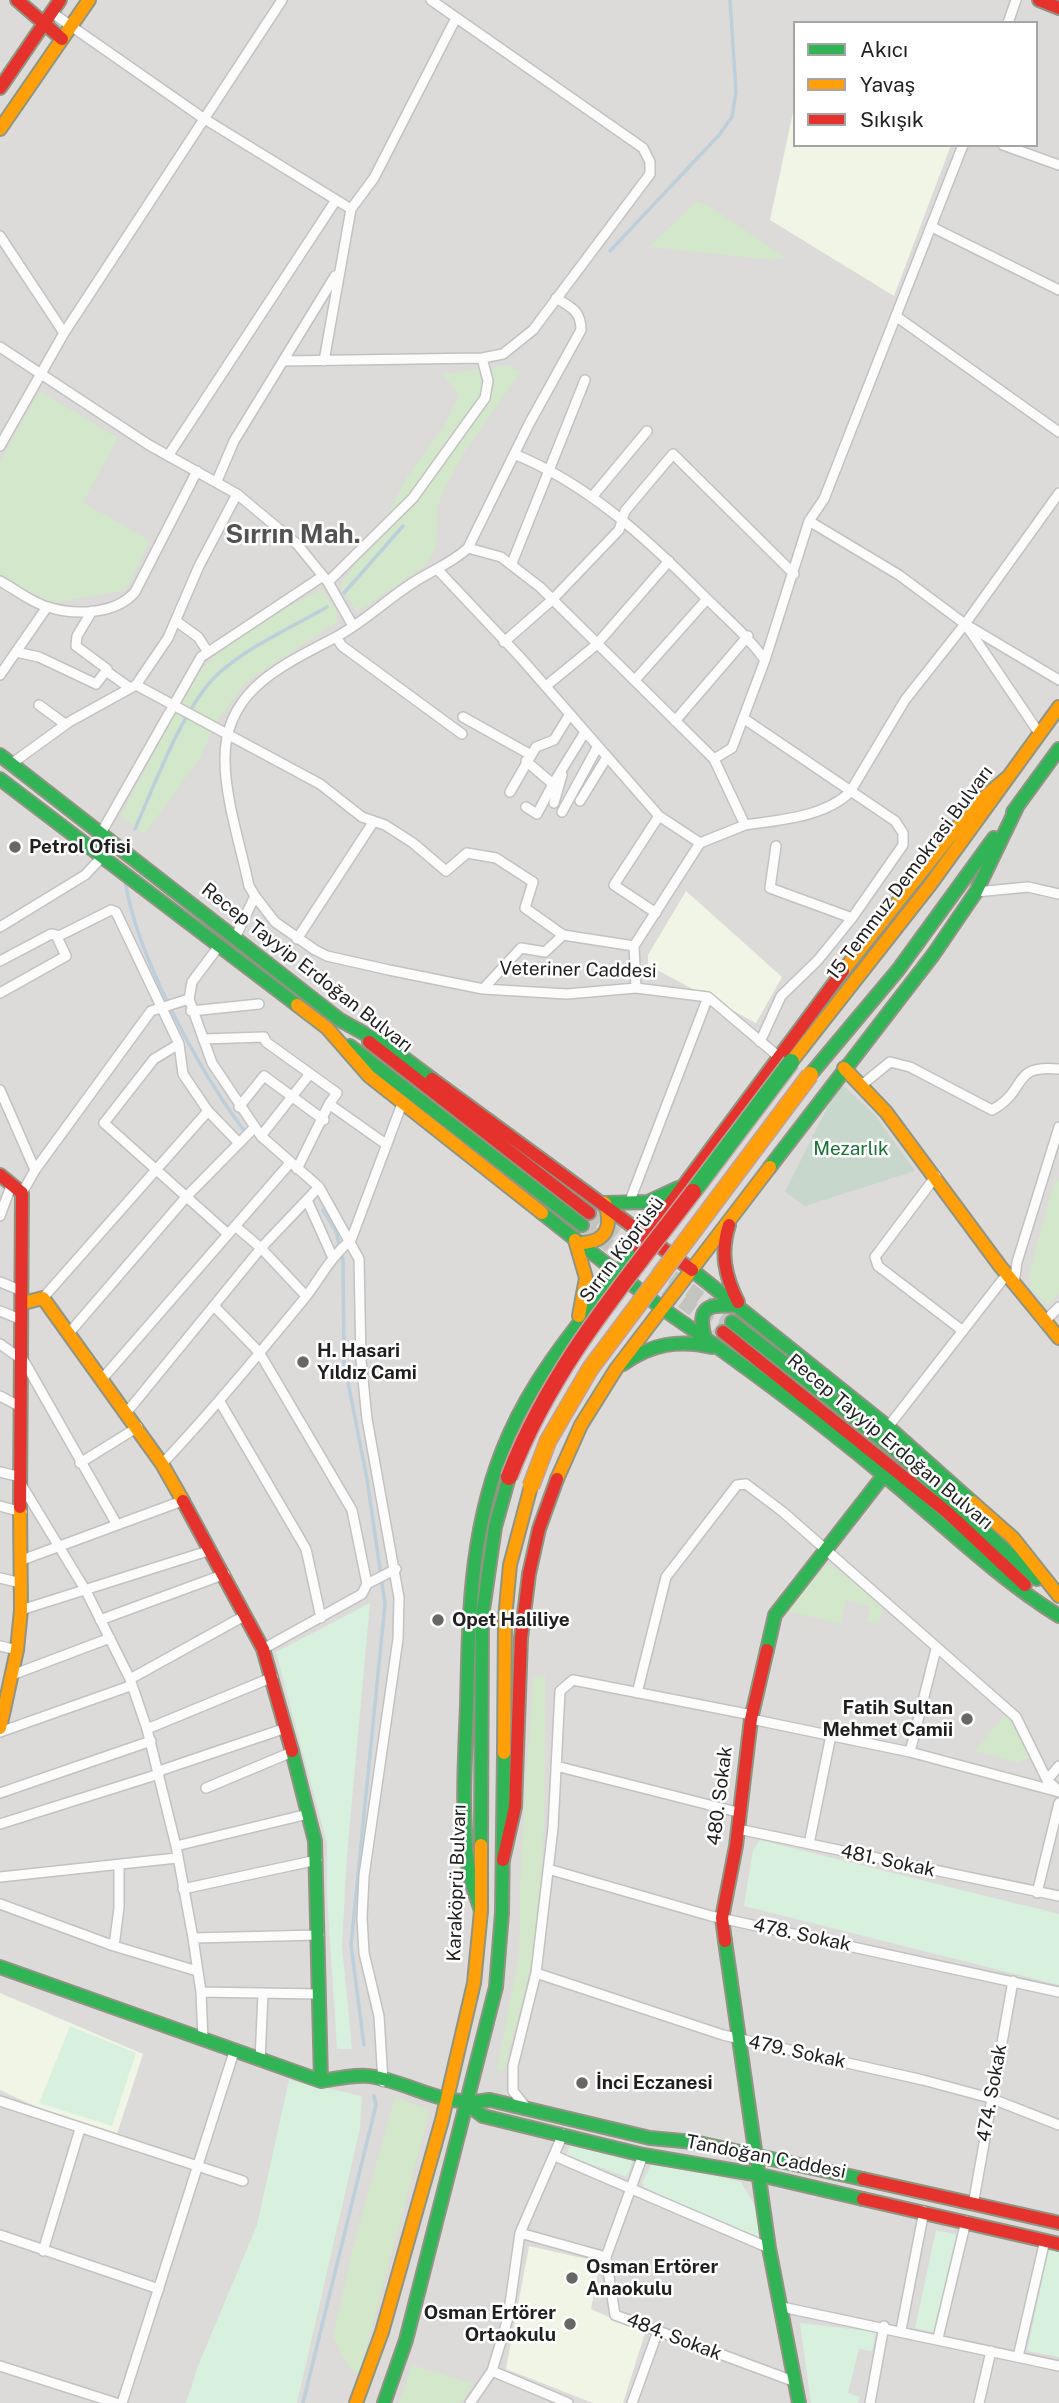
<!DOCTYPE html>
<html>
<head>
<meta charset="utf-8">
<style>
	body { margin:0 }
	#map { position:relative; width:1059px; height:2403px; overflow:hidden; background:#ecece8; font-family:"Public Sans",sans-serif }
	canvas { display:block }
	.legend { position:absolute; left:793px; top:21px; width:245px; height:126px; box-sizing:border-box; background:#fff; border:2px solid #a5a5a5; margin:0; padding:9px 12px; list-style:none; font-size:21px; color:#1f1f1f }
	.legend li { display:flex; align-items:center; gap:14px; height:35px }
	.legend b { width:35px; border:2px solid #a5a5a5 }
</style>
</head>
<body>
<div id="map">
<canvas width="1059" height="2403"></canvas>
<ul class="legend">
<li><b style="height:9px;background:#30b455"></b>Akıcı</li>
<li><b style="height:9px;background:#ff9f0a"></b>Yavaş</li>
<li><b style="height:9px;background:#e5322d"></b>Sıkışık</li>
</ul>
</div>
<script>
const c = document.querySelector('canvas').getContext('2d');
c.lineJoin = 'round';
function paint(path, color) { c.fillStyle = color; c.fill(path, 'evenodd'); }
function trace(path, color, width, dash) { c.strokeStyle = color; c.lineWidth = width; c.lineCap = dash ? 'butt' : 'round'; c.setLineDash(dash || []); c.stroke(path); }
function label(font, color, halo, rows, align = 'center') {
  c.font = font + ' "Public Sans",sans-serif'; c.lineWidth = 5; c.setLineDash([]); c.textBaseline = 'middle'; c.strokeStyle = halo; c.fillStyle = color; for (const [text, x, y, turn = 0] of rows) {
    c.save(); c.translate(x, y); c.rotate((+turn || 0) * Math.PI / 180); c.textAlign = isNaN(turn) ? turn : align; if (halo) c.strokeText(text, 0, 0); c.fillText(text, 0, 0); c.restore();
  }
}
paint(new Path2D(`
	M 0,0 L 1059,0 L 1059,2403 L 0,2403 ZM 795,23 L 1036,23 L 1036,145 L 795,145 Z`), '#dcdbd9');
paint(new Path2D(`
	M 795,103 L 795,145 L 951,145 L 894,296 L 770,220 Z
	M 686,891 L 782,977 L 756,1023 L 648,965 L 648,955 Z
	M 0,1993 L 143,2054 L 117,2134 L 54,2119 L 45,2111 L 0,2090 Z
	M 529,2246 L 600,2262 L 591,2309 L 645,2333 L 623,2403 L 593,2403 L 506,2369 Z`), '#f1f5e5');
paint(new Path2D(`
	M 697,201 L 711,207 L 785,257 L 773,260 L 649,247 Z
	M 509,365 L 520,373 L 463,454 L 445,488 L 438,505 L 436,548 L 425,566 L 357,612 L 340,586 L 381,527 L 407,477 L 444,426 L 459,396 L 443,374 Z
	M 40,391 L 118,438 L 83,502 L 150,541 L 126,590 L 52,603 L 0,575 L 0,461 Z
	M 322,589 L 337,612 L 338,621 L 246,682 L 216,723 L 200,758 L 144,835 L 121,815 L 192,681 C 223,639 277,613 322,589 Z
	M 1055,1179 L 1059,1181 L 1059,1294 L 1048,1305 L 1031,1289 L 1029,1275 Z
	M 826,1565 L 831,1565 L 883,1606 L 879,1624 L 867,1622 L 870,1606 L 846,1600 L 841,1624 L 787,1611 Z
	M 545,1675 C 545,1774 547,1877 529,1974 C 522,2007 511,2040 503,2073 L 497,2069 L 519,1954 L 521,1858 L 533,1678 Z
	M 1005,1714 L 1034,1745 L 1031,1755 L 1019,1763 L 975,1751 Z
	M 395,2097 L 429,2110 L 429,2114 L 359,2375 L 347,2365 L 333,2336 L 354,2244 Z
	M 412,2365 L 474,2384 L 461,2403 L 399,2403 Z`), '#d3e7ca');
paint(new Path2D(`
	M 840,1082 L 875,1115 L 915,1171 L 805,1206 L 785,1192 Z`), '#c8d7cb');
paint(new Path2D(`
	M 370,1603 L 347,1855 L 342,1946 L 352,2049 L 337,2049 L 327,1896 L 327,1844 L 276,1652 Z
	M 760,1840 L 1059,1914 L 1059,1985 L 744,1906 L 753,1850 Z
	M 70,2026 L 136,2053 L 112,2126 L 39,2103 Z
	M 289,2080 L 362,2096 L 360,2128 L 297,2403 L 186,2403 L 198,2366 L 257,2225 Z
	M 573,2139 L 635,2154 L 627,2177 L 566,2155 Z
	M 653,2160 L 741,2182 L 759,2213 L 761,2239 L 645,2188 L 642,2183 Z
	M 936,2230 L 959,2235 L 938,2333 L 915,2328 Z
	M 1049,2249 L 1059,2252 L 1059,2357 L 1027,2351 Z
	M 800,2323 L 876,2332 L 872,2351 L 859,2349 L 848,2393 L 860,2397 L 858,2403 L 811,2403 Z`), '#d8f0de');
paint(new Path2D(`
	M 803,1070 L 820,1082 L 604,1368 L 563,1435 L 542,1490 L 521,1483 L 544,1425 L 585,1356 Z`), '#dcdcdb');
trace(new Path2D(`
	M 610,251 L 719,135 L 732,117 L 736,92 L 730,0
	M 344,593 L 403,526
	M 135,829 C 154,786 184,705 218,674 C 249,646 291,628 327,607
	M 125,880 C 136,954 198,1069 243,1129
	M 323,1210 L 336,1231 L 343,1260 L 344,1362 L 367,1479 L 385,1604 L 351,1945 L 364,2045
	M 303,2403 L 376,2105 L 374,2096`), '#becfdc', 3.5);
trace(new Path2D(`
	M 589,1213 L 732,1322
	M 582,1225 L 723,1332`), '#c3c3c0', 14, [14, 7]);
const street = new Path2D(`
	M 51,12 L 203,118 L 351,209
	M 1008,23 L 1016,0
	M 1003,145 L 1059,165
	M 932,227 L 1059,290
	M 0,236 L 64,333
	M 897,317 L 1059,432
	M 0,347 L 149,445 L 237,494 L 297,544 L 328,582 L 353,626
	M 283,361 L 482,358 L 503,354 L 533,330 L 650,174 L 650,162 L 643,148 L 431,0
	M 324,361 L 351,209 L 374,178 L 456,18
	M 0,446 L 64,333 L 282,0
	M 514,454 C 588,484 646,538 702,594 C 724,616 746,634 765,660
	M 168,456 L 336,200
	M 217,481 L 234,441 L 335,276
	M 592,497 L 647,431
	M 809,521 L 899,575 L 965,624 L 1059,680
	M 468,548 L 501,557 L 540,587 L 714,759 L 745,825 L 700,843 L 634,946 L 636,988
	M 512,563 L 585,380
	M 437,569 L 520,657 L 659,816 L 700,843
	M 0,581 C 15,589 32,603 48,607 C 76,616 116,614 135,592 L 197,471
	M 328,582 L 413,498 L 485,398 L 488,381 L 482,358
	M 92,611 L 77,636 L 76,646 L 107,669 L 106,671
	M 176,621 L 198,637 L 208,652
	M 968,628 L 1039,733
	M 336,637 L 342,646 L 462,734
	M 504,642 L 552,600 L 619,530 L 625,511 L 673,454 L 794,574
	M 16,652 L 39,657 L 96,684 L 106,671 L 130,688
	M 0,675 L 47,607
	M 635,680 L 707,599
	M 136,685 L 320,784 L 362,817 L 385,825 L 413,843 L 446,871 L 467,853 L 496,858 L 533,882 L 525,908 L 563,935 L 634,946
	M 546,686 L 596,645 L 669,561
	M 39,705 L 65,724
	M 463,717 L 531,755
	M 743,718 L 895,821 L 903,833 L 903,845 L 852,918 L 818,960 L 781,996 L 760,1042
	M 675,721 L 748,636
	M 714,759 L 732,748 L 765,660 L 809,521 L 824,499 L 963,145
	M 526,761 L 553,784 L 585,732
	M 11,764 L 69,722 L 136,685 L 168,638 L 199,566 L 237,494
	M 510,792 L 536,747 L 554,740 L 570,714
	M 580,801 L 607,757
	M 554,803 L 562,775
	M 526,807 L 537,814 L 553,784
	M 562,812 L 598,746
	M 745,825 C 779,820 825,817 850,792 L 905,700 L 965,624 L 1059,493
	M 100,835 L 201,657 L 323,576
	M 776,846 L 770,888 L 852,918
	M 976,892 L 1028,887 L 1059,894
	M 255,896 L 275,922 L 315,950 L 327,956 L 389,970 L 483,989 L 567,994 L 636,988 L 708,997 L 779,1057
	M 656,913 L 614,885 L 659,816
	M 0,927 L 85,875 L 103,856
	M 57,937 L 111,910 L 116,912 L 179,1044 L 183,1074 L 208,1111 L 238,1142
	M 235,938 L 255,896 L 249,886 C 241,847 225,799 225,760 C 224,689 284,665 336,637 C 366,621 390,596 419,579 C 437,568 453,562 468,548 L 529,424 L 581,330 C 581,311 571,307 556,298
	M 297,939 L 374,821
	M 219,946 L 192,982 L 189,999 L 212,1063 L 261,1136 L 319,1187 L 359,1259 L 361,1360 L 367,1419 L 399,1598 L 398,1639 L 364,1876 L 362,1918 L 364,1953 L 379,2016 L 383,2082
	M 0,961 L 51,934 L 56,935 L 66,956 L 0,993
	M 483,989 L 521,948 L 545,952 L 563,935
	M 191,1011 L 259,1004
	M 203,1039 L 264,1037 L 266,1042 L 337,1093 L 329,1104 L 387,1145
	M 179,1044 L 154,1059 L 104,1123 L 228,1234
	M 863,1084 L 890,1062 L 910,1067 L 992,1110 C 1029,1090 1010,1064 1059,1069
	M 0,1090 L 35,1170
	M 239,1107 L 264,1076 L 324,1120
	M 261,1136 L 309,1075
	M 297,1169 L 329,1104
	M 936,1176 L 875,1257 L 878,1266 L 963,1331
	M 22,1193 L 35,1170 L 151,1011 L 189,999
	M 307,1200 L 333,1258
	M 629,1203 L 708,997
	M 0,1216 L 11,1186
	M 235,1226 L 261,1248 L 306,1296
	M 0,1282 L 22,1291
	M 1014,1285 L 1017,1262 L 1059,1127
	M 43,1298 L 208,1111
	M 214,1306 L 259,1352 L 352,1510 L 367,1584 L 362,1594 L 263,1649
	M 0,1311 L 22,1320
	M 1044,1322 L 1059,1307
	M 70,1332 L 187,1196 L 254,1128
	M 0,1344 L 24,1361 L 116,1523
	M 103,1378 L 290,1163
	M 0,1396 L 21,1407
	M 220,1402 L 306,1549 L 321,1618
	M 127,1412 L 261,1248 L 319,1187
	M 888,1427 L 1007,1274
	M 80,1463 L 138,1427
	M 162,1464 C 212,1411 258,1355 304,1299 C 320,1279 330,1257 351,1240 L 403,1101
	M 0,1472 L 21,1477
	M 21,1484 L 86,1591 L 130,1679 L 147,1729 L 176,1846 L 193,1938 L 201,1992 L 203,2040
	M 0,1506 L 22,1512
	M 22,1560 L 182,1501
	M 0,1578 L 21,1583
	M 367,1584 L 396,1569
	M 21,1610 L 211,1550
	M 100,1620 L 225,1574
	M 0,1646 L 17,1650
	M 12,1675 L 110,1638
	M 130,1679 L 246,1615
	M 637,1693 L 666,1577 L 737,1485 L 746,1484 L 783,1512 L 1016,1717 L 1047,1780 L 1059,1791
	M 751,1719 L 910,1752 L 1059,1792
	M 147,1729 L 273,1677
	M 0,1732 L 130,1686
	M 910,1752 L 936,1649
	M 556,1766 L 741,1813
	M 159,1771 L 286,1728
	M 1047,1780 L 1059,1766
	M 206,1788 L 292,1752
	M 0,1793 L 151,1741
	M 0,1824 L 159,1774
	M 738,1829 L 1059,1896
	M 809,1844 L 831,1735
	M 176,1846 L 308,1814
	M 548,1869 L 711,1916 L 1059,1992
	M 0,1877 L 177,1858
	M 183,1889 L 317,1860
	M 1037,1893 L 1059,1803
	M 0,1904 L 114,1946 L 197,1971
	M 193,1938 L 319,1935
	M 114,1946 L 119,1908 L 119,1866
	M 536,1973 L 723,2035 L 923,2080 L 990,2098 L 1059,2125
	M 201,1992 L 317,1994
	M 260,2061 L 263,1993
	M 0,2101 L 243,2181
	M 525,2106 L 513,2091 L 513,2066 L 536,1973 L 553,1828 L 560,1691 L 573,1680 L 752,1715
	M 555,2156 L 769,2248
	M 973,2205 L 1013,1981
	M 520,2233 L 606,2257 L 615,2315 L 793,2381
	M 0,2235 L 159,2289
	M 43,2251 L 80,2129
	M 606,2257 L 643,2155
	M 782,2307 L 1059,2366
	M 901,2330 L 924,2211
	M 938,2338 L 966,2221
	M 1018,2357 L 1045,2240
	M 0,2366 L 116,2403
	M 492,2371 L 568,2403
	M 122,2403 L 234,2052
	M 470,2403 L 492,2371 L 508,2318 L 520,2233 L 563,2134
	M 632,2403 L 658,2331
	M 870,2403 L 884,2326
	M 979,2403 L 991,2351`);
const fast = new Path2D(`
	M 0,755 L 340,1020 L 392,1049 L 432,1079
	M 0,779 L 297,1005
	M 1013,812 L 1059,749
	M 350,1046 L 582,1225
	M 810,1075 L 898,970 L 994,838
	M 770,1167 L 933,955 L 976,892 L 1018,805
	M 605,1203 L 648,1202 L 678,1188
	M 542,1213 L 663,1309
	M 692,1270 L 888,1427 L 972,1502
	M 663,1309 C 739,1361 814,1417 885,1476 C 943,1524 995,1576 1059,1616
	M 732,1322 L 899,1453 L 1037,1579
	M 705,1338 C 696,1305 709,1304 738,1306
	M 623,1364 C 651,1344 679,1339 712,1347
	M 767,1650 L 775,1615 L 884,1475
	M 481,1845 L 482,1617 L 495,1527 L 509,1477
	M 481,1911 C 477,1898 471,1884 469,1870 C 461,1822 465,1755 467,1706 C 469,1612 470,1522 509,1435 C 540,1364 593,1308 638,1247
	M 725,1941 L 769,2248 L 799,2403
	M 0,1967 L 321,2081 L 315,1841 L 292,1751
	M 321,2081 C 337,2079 359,2073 375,2077 C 419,2086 443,2108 490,2100 L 650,2138 L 694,2142 L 863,2179
	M 467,2104 L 483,2116 L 643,2155 L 760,2175 L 863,2199
	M 384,2403 L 406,2340 L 496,1987 L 502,1913 L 504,1753`);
const slow = new Path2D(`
	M 0,129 L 89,0
	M 843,971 L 974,806 L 1009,776
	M 297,1005 L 327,1028 L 369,1076 L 542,1213
	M 791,1062 L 930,885 L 1059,707
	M 844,1068 L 886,1112 L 1000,1266 L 1059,1338
	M 575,1240 L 586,1278 L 579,1316
	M 583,1243 C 608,1241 612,1225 605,1203
	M 23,1303 L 43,1298 L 162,1464 L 183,1501
	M 557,1479 L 581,1425 L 616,1369 L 770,1167
	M 972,1502 L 1013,1538 L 1059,1596
	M 0,1728 L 17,1650 L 21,1610 L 20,1507
	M 504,1753 L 505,1619 L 510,1565 L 531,1486
	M 356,2403 L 382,2332 L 442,2120 L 474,1983 L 481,1911 L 481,1845`);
const jam = new Path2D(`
	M 17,0 L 62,39
	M 1039,0 L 1059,8
	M 0,88 L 60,0
	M 369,1042 L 589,1213
	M 432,1079 L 692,1270
	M 0,1175 L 22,1193 L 20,1507
	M 729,1225 C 720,1253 725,1276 738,1302
	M 638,1247 L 843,971
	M 723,1332 L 947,1512 L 1025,1585
	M 183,1501 L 263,1649 L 292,1751
	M 503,1860 L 515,1807 L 521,1638 L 529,1574 L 539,1529 L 557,1479
	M 725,1941 L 722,1918 L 736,1846 L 751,1719 L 767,1650
	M 863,2179 L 1059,2223
	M 863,2199 L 1059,2244`);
trace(street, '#c2c2c0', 12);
trace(fast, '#8f9582', 16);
trace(slow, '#8f9582', 16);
trace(jam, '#8f9582', 16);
trace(street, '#fcfcfc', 9);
trace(fast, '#30b455', 12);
trace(slow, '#ff9f0a', 12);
trace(jam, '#e5322d', 12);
const fastBridge = new Path2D(`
	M 693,1192 L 791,1062`);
const slowBridge = new Path2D(`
	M 531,1486 L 548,1441 L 590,1369 L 810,1075`);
const jamBridge = new Path2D(`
	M 509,1477 C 551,1367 623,1284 693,1192`);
trace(fastBridge, '#bea2a3', 19, []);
trace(slowBridge, '#bea2a3', 19, []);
trace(jamBridge, '#bea2a3', 19, []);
trace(fastBridge, '#30b455', 16);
trace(slowBridge, '#ff9f0a', 16);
trace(jamBridge, '#e5322d', 16);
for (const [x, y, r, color] of [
	[15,847,7,"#676765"],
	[303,1362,7,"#676765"],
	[438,1620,7,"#676765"],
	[967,1719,7,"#676765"],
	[582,2083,7,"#676765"],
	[572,2278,7,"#676765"],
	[570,2324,7,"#676765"]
]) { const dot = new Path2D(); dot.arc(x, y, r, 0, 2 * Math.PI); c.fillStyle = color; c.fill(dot); trace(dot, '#fff', 2.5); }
label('bold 19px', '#1f1f1f', '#fff', [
	["Petrol Ofisi",29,847],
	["H. Hasari",317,1351],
	["Yıldız Cami",317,1373],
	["Opet Haliliye",452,1620],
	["Fatih Sultan",953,1708,"right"],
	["Mehmet Camii",953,1730,"right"],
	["İnci Eczanesi",596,2083],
	["Osman Ertörer",586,2267],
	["Anaokulu",586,2289],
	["Osman Ertörer",556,2313,"right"],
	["Ortaokulu",556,2335,"right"]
], 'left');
label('19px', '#1f1f1f', '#fff', [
	["15 Temmuz Demokrasi Bulvarı",910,873,-53],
	["Recep Tayyip Erdoğan Bulvarı",307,968,38],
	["Veteriner Caddesi",578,970,1],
	["Sırrın Köprüsü",622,1250,-53],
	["Recep Tayyip Erdoğan Bulvarı",890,1442,40],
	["480. Sokak",720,1796,-83],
	["481. Sokak",888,1861,12],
	["Karaköprü Bulvarı",457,1883,-88],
	["478. Sokak",802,1935,12],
	["479. Sokak",797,2052,12],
	["474. Sokak",992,2093,-80],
	["Tandoğan Caddesi",766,2157,11],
	["484. Sokak",674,2337,21]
]);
label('19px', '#177235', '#fff', [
	["Mezarlık",851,1149]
]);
label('bold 26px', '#525252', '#fff', [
	["Sırrın Mah.",293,535]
]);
</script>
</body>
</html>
